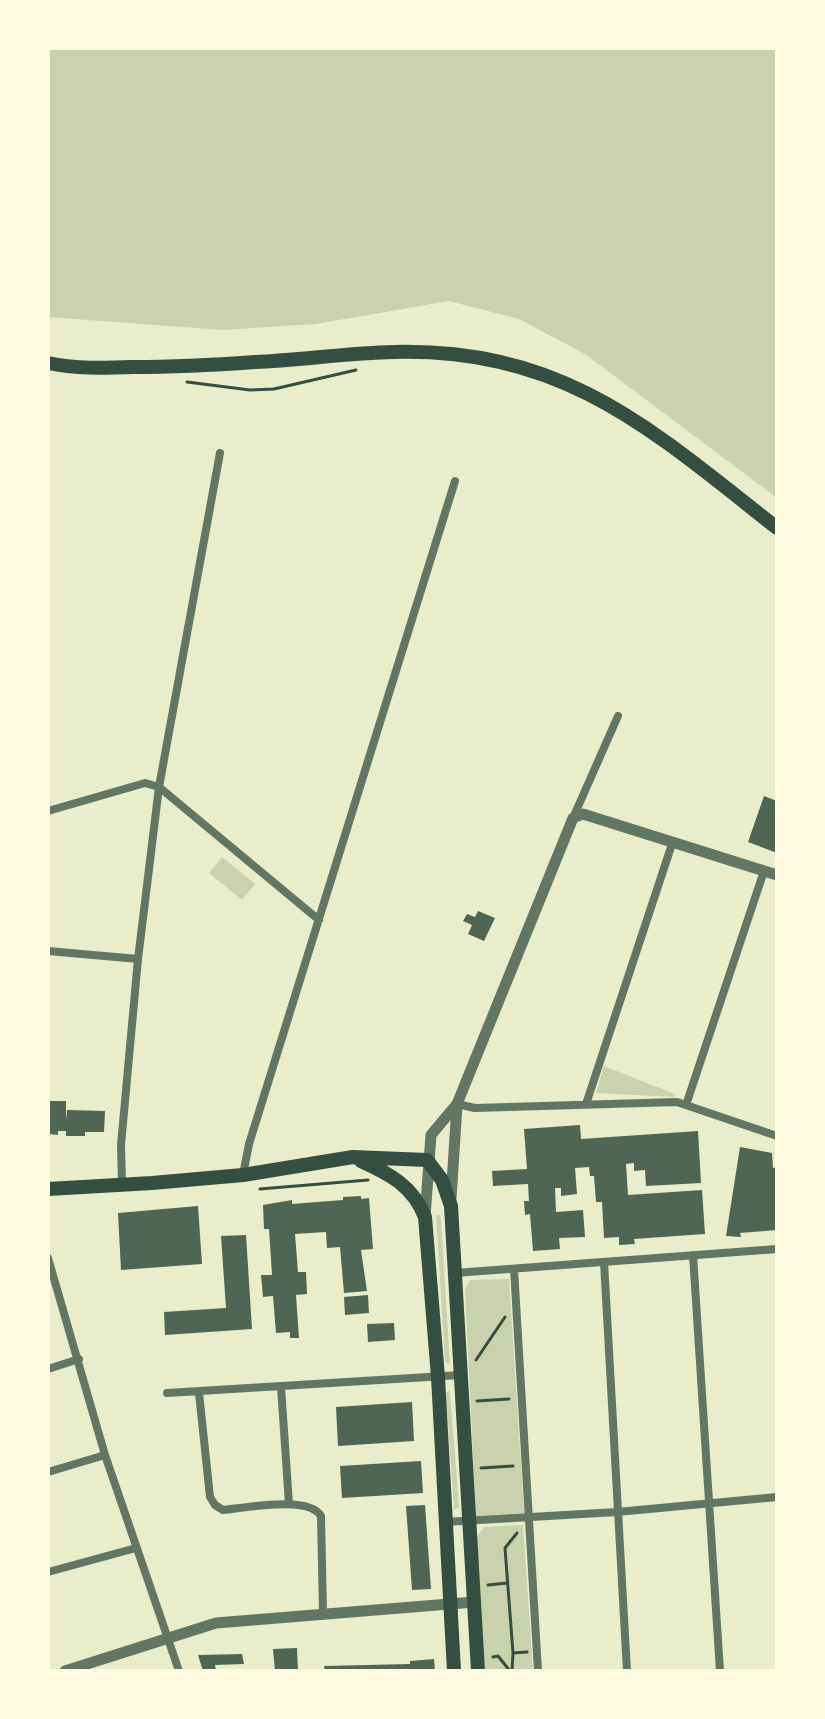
<!DOCTYPE html>
<html>
<head>
<meta charset="utf-8">
<style>
	body { margin:0 }
	#map { position:relative; width:825px; height:1719px; overflow:hidden; background:#e9edc9; font-family:"Nunito Sans",sans-serif }
	canvas { display:block }
	.frame { position:absolute; inset:0; border:50px solid #fefae0; pointer-events:none }
</style>
</head>
<body>
<div id="map">
<canvas width="825" height="1719"></canvas>
<div class="frame"></div>
</div>
<script>
const c = document.querySelector('canvas').getContext('2d');
c.lineJoin = 'round';
function paint(path, color) { c.fillStyle = color; c.fill(path, 'evenodd'); }
function trace(path, color, width, dash) { c.strokeStyle = color; c.lineWidth = width; c.lineCap = dash ? 'butt' : 'round'; c.setLineDash(dash || []); c.stroke(path); }
paint(new Path2D(`
	M 48,48 L 777,48 L 777,498 L 585,354 L 519,319 L 449,301 L 316,324 L 223,330 L 48,317 Z
	M 222,857 L 255,884 L 242,900 L 209,873 Z
	M 604,1066 L 675,1094 L 674,1097 L 596,1093 Z
	M 436,1215 L 439,1215 L 441,1219 L 450,1365 L 445,1362 Z
	M 509,1279 L 524,1513 L 476,1516 L 465,1289 L 470,1280 Z
	M 450,1390 L 459,1507 L 454,1510 L 446,1393 Z
	M 523,1525 L 533,1671 L 485,1671 L 476,1538 L 484,1527 Z`), '#cad2ad');
paint(new Path2D(`
	M 764,796 L 777,801 L 777,853 L 748,842 Z
	M 478,911 L 495,918 L 484,941 L 468,934 L 472,925 L 463,921 L 467,914 L 475,917 Z
	M 48,1101 L 66,1101 L 66,1121 L 67,1110 L 105,1111 L 104,1132 L 85,1132 L 85,1136 L 66,1136 L 66,1131 L 58,1131 L 58,1135 L 48,1134 Z
	M 580,1125 L 581,1139 L 698,1131 L 701,1183 L 646,1186 L 645,1170 L 634,1171 L 634,1163 L 626,1164 L 628,1195 L 702,1190 L 705,1234 L 634,1239 L 635,1244 L 619,1245 L 619,1237 L 604,1238 L 602,1202 L 596,1202 L 594,1176 L 590,1176 L 589,1167 L 575,1168 L 577,1194 L 561,1196 L 561,1188 L 555,1188 L 556,1212 L 583,1210 L 585,1237 L 559,1238 L 560,1249 L 533,1251 L 530,1214 L 525,1215 L 524,1201 L 529,1201 L 528,1184 L 493,1186 L 492,1171 L 527,1169 L 524,1129 Z
	M 740,1147 L 772,1153 L 773,1168 L 777,1167 L 777,1230 L 740,1233 L 741,1237 L 726,1236 Z
	M 361,1196 L 361,1199 L 369,1198 L 373,1249 L 361,1250 L 367,1291 L 344,1293 L 340,1247 L 327,1248 L 326,1232 L 295,1234 L 298,1272 L 306,1272 L 307,1294 L 296,1295 L 299,1338 L 290,1338 L 290,1332 L 276,1333 L 273,1296 L 263,1297 L 261,1275 L 272,1275 L 269,1229 L 264,1229 L 263,1205 L 292,1200 L 292,1204 L 343,1200 L 343,1197 Z
	M 198,1206 L 202,1264 L 121,1270 L 118,1213 Z
	M 246,1235 L 252,1329 L 165,1335 L 164,1312 L 226,1308 L 221,1236 Z
	M 368,1295 L 369,1313 L 345,1315 L 344,1297 Z
	M 394,1323 L 395,1340 L 368,1342 L 367,1324 Z
	M 412,1402 L 414,1441 L 338,1446 L 336,1407 Z
	M 421,1461 L 423,1493 L 342,1498 L 340,1466 Z
	M 425,1505 L 431,1589 L 412,1590 L 406,1506 Z
	M 297,1648 L 298,1671 L 275,1671 L 273,1649 Z
	M 242,1654 L 244,1664 L 215,1665 L 216,1671 L 203,1671 L 198,1655 Z
	M 434,1659 L 435,1671 L 325,1671 L 324,1666 L 410,1664 L 410,1661 Z`), '#4f6655');
trace(new Path2D(`
	M 187,382 L 250,390 L 274,389 L 356,370
	M 260,1189 L 368,1180
	M 476,1360 L 505,1317
	M 477,1401 L 509,1399
	M 481,1468 L 513,1466
	M 488,1585 L 507,1583
	M 513,1653 L 505,1548 L 517,1533
	M 493,1657 L 498,1656 L 510,1671
	M 512,1671 L 513,1653 L 527,1652`), '#344e41', 3);
trace(new Path2D(`
	M 48,811 L 145,783 L 159,787 L 319,920
	M 573,818 L 618,716
	M 48,951 L 138,959
	M 457,1104 L 475,1108 L 677,1102 L 777,1136
	M 586,1104 L 673,841
	M 686,1105 L 764,871
	M 243,1175 L 249,1144 L 455,481
	M 122,1184 L 121,1145 L 138,959 L 159,787 L 220,453
	M 693,1255 L 720,1671
	M 48,1258 L 105,1455 L 179,1671
	M 604,1262 L 627,1671
	M 514,1269 L 538,1671
	M 455,1273 L 777,1249
	M 48,1369 L 79,1359
	M 281,1387 L 289,1504
	M 167,1393 L 461,1375
	M 199,1393 L 210,1497 L 215,1505 L 223,1510 C 245,1508 309,1495 321,1516 L 323,1614
	M 48,1472 L 105,1455
	M 445,1522 L 617,1512 L 777,1497
	M 48,1572 L 136,1548`), '#617663', 8);
trace(new Path2D(`
	M 451,1199 L 457,1105
	M 425,1217 L 431,1135 L 457,1104 L 573,818 L 583,814 L 777,875
	M 65,1671 L 216,1623 L 474,1602`), '#617663', 11);
trace(new Path2D(`
	M 48,363 C 75,369 105,368 133,367 C 174,367 214,365 255,362 C 301,360 348,353 394,352 C 565,348 652,430 777,528`), '#344e41', 14);
trace(new Path2D(`
	M 361,1161 C 390,1174 413,1186 425,1217 L 438,1377 L 454,1671
	M 48,1189 L 152,1183 L 243,1175 L 353,1157 L 427,1160 L 442,1180 L 451,1206 L 478,1671`), '#344e41', 14);
</script>
</body>
</html>
